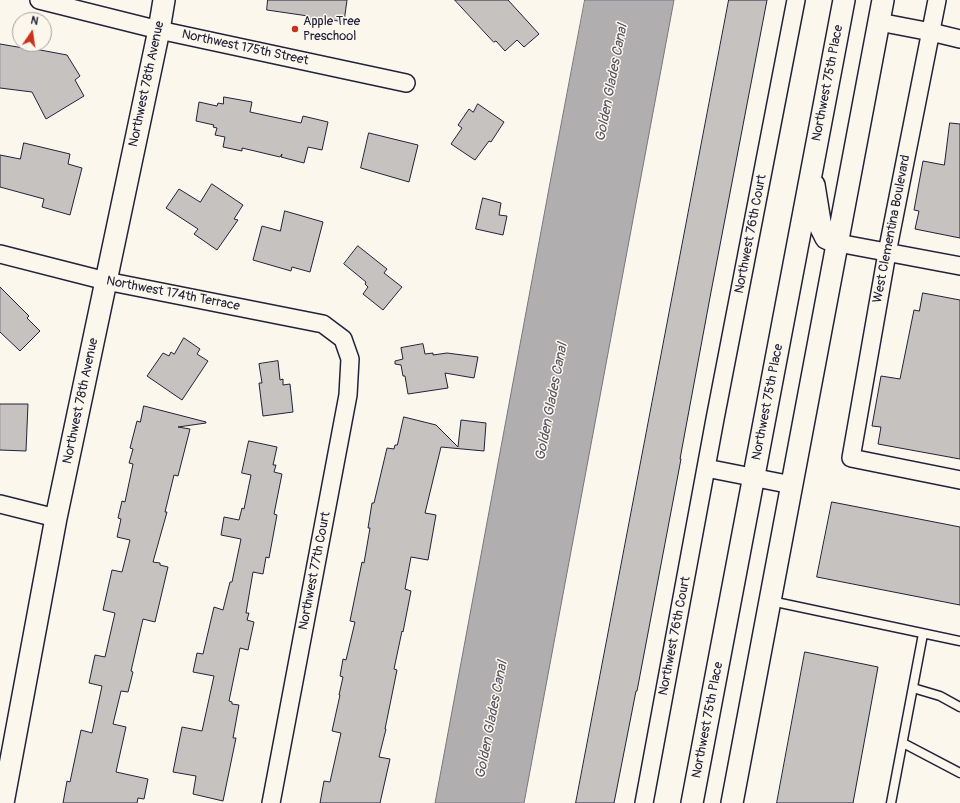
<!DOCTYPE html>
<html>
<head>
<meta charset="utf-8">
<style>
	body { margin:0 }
	#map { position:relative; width:960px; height:803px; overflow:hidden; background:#fbf7ec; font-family:Pangolin,sans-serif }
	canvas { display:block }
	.north { position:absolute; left:12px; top:12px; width:40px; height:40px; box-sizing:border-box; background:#fbf7ec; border:1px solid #a4a2a5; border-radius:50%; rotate:13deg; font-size:11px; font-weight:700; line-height:16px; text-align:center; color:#22223b }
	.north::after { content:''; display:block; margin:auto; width:14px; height:18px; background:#c8321e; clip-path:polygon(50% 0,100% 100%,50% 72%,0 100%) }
</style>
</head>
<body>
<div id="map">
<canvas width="960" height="803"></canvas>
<div class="north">N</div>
</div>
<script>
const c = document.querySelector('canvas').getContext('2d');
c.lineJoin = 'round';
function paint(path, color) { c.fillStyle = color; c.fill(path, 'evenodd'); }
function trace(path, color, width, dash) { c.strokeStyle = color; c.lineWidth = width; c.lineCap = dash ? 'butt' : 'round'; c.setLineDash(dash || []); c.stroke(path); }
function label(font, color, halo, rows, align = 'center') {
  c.font = font + ' Pangolin,sans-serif'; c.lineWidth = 3; c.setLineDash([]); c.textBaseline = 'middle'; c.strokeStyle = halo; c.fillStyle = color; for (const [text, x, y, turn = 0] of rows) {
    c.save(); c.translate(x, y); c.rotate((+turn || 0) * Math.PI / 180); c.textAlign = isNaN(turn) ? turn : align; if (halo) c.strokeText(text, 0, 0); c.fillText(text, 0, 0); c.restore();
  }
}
const water = new Path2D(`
	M 585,0 L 674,0 L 524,803 L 435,803 L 550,183 Z`);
paint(water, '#b1aeb0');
trace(water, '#787681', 1);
const building = new Path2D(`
	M 268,0 L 347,0 L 344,22 L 326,19 L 326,22 L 308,19 L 308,16 L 267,10 Z
	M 455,0 L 508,0 L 539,34 L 524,47 L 517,40 L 505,51 L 496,41 L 494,42 Z
	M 729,0 L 767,0 L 711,292 L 680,459 L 681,459 L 637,691 L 636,691 L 614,803 L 576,803 Z
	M 0,44 L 35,50 L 35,49 L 67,55 L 80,76 L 75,80 L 84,96 L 46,119 L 32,92 L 0,88 Z
	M 224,97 L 252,102 L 250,112 L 301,123 L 303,116 L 328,122 L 322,150 L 308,147 L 304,163 L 281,157 L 282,154 L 280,157 L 242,148 L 242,151 L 223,147 L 225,137 L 215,135 L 217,128 L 213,127 L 214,125 L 196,121 L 199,102 L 217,106 L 218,103 L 223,104 Z
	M 478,104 L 504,122 L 491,142 L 489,141 L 475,160 L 451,144 L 462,128 L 458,125 L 469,109 L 473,112 Z
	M 950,123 L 960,124 L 960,238 L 915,229 L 919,211 L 914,210 L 923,161 L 944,165 Z
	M 369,133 L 418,145 L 409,182 L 361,168 Z
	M 24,143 L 70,154 L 68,164 L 82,168 L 70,215 L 42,207 L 44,199 L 0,187 L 0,155 L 20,159 Z
	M 212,184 L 243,205 L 234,219 L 238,220 L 217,250 L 194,234 L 198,229 L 166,208 L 179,189 L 200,202 Z
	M 483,198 L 501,203 L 499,215 L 507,216 L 503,235 L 476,229 Z
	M 285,211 L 323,222 L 310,272 L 292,267 L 291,271 L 253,260 L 262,226 L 280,231 Z
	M 358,246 L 387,269 L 384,273 L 402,287 L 383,310 L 363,294 L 368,287 L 365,284 L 366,282 L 344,264 Z
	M 0,287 L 29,316 L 27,318 L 40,331 L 20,351 L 0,332 Z
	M 923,293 L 960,300 L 960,459 L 878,444 L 881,427 L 872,426 L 881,376 L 900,379 L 914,310 L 919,311 Z
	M 184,338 L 200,349 L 197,354 L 208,361 L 182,400 L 147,376 L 163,353 L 169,356 L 171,352 L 174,354 Z
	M 423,344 L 425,354 L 433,353 L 433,355 L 447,353 L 478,357 L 474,378 L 445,373 L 448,388 L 408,394 L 405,376 L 403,376 L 401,365 L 395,364 L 395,361 L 403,359 L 401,348 Z
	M 278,361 L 280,380 L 283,379 L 283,385 L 290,384 L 293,412 L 263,416 L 259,383 L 262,383 L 259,364 Z
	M 0,404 L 28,404 L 26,451 L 0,450 Z
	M 144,406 L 206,422 L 206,423 L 178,427 L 190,429 L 178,476 L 174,475 L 165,512 L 167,512 L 153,562 L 160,563 L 160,565 L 168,567 L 155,622 L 143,619 L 131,671 L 133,672 L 128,692 L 121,691 L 113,724 L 126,727 L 116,772 L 148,779 L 144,799 L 138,798 L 137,803 L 63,803 L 67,781 L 70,782 L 81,730 L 92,733 L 102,686 L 89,683 L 95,655 L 105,657 L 115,613 L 103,610 L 112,570 L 122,572 L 130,540 L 117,537 L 121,519 L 118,518 L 122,501 L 125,502 L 133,464 L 129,463 L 133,449 L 130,448 L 137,421 L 140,422 Z
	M 404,417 L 436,425 L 458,447 L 461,420 L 486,423 L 484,451 L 441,447 L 425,513 L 436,515 L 428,560 L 411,557 L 405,589 L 411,591 L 403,632 L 402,631 L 394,669 L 397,670 L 385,729 L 386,729 L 379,757 L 390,759 L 380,803 L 320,803 L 324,781 L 330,782 L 341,733 L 332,731 L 340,695 L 339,695 L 343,677 L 340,676 L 343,659 L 346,660 L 355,622 L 350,621 L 362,562 L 364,563 L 370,528 L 368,528 L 372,503 L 374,503 L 387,448 L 394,449 L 395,445 L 397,445 Z
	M 249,441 L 277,447 L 273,465 L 276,465 L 274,472 L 282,474 L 274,514 L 277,515 L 269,558 L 266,557 L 263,574 L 253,572 L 246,613 L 249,613 L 247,620 L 254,622 L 248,650 L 240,648 L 229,701 L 232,702 L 232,704 L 239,705 L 233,738 L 236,738 L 223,801 L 193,794 L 196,776 L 173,772 L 182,727 L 202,731 L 214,676 L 193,672 L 197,653 L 203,654 L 214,607 L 223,610 L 230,582 L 232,582 L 241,539 L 221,535 L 224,517 L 239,520 L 242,508 L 244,509 L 251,475 L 242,473 Z
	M 832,502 L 960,527 L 960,605 L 817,577 Z
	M 805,652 L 878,667 L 853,803 L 777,803 Z`);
paint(building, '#c6c2c0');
trace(building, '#22223b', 1);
const service = new Path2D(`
	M 771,601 L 960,641
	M 913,688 L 940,696 L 960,707
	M 903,743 L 960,773
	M 891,803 L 923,634`);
const minor = new Path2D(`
	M 39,0 L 159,30 L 406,83
	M 937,0 L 887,253 L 851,458 L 960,480
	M 879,22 L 931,32 L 960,39
	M 838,243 L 960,266
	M 0,254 L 106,281 L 323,324 L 343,339 L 350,359 L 348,395 L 271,803
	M 706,468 L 792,485
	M 0,504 L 56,518
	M 644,803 L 715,419 L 796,0`);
const tertiary = new Path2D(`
	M 814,185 L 821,228 L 826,238 L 838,243
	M 3,803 L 56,518 L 159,30 L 164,0
	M 692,803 L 844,0
	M 732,803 L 883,0`);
trace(service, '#22223b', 11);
trace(minor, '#22223b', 20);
trace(tertiary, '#22223b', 24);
trace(service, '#fbf7ec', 8);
trace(minor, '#fbf7ec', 17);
trace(tertiary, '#fbf7ec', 21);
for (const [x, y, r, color] of [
	[295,29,4,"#c8321e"]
]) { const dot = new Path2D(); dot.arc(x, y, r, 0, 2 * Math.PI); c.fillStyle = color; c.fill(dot); trace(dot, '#fbf7ec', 1.5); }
label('13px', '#22223b', '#fbf7ec', [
	["Apple Tree",303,22],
	["Preschool",303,37]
], 'left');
label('13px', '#22223b', '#fbf7ec', [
	["Northwest 175th Street",245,48,12],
	["Northwest 75th Place",828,83,-79],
	["Northwest 78th Avenue",147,84,-78],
	["West Clementina Boulevard",892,229,-79],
	["Northwest 76th Court",751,234,-79],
	["Northwest 174th Terrace",173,294,11],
	["Northwest 78th Avenue",81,401,-78],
	["Northwest 75th Place",768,402,-79],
	["Northwest 77th Court",315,571,-79],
	["Northwest 76th Court",675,636,-79],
	["Northwest 75th Place",708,720,-79]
]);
label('italic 14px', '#545364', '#fbf7ec', [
	["Golden Glades Canal",612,83,-79],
	["Golden Glades Canal",552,402,-79],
	["Golden Glades Canal",492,720,-79]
]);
</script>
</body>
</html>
